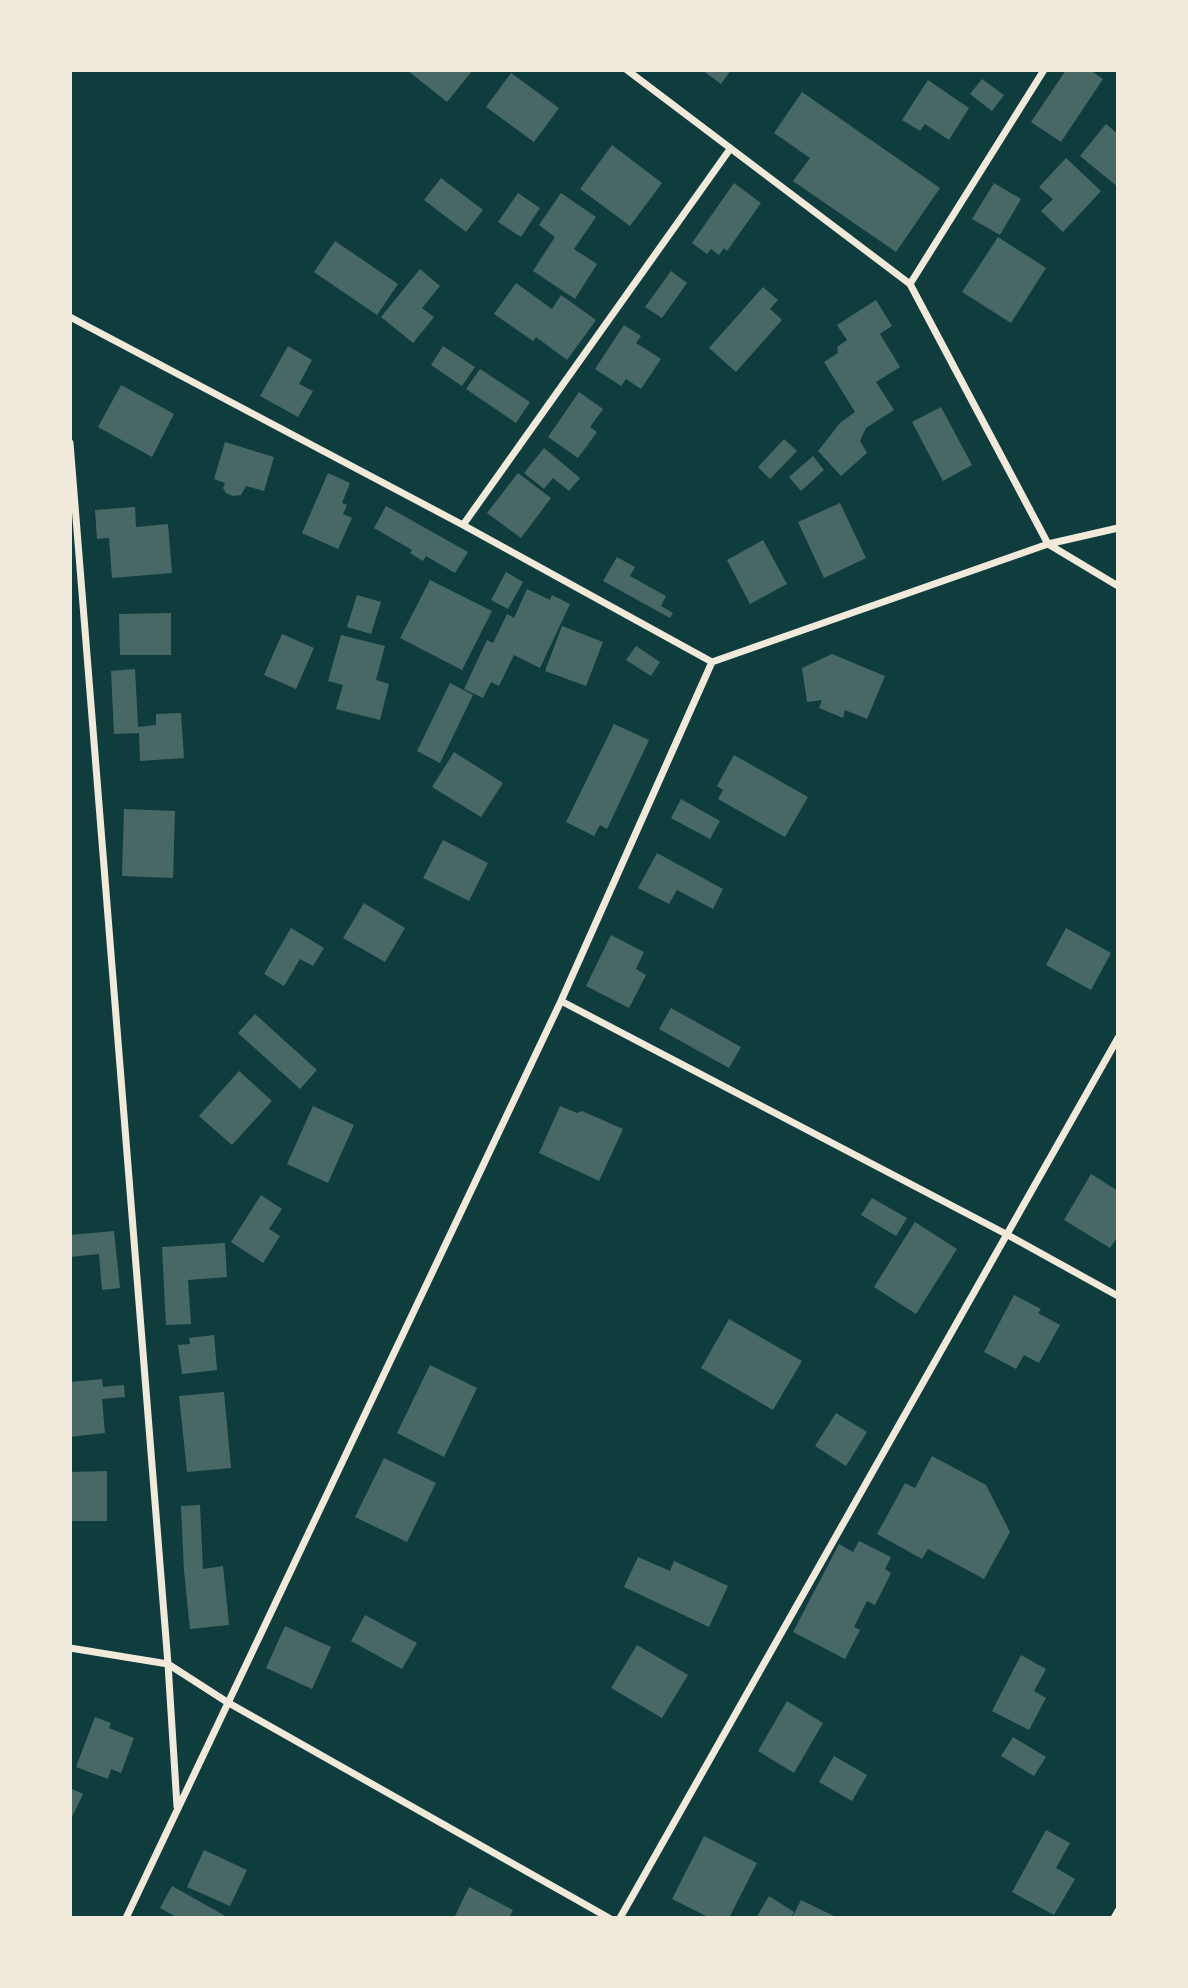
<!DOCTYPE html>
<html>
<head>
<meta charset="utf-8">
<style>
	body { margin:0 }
	#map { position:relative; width:1188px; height:1988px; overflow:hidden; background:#0f3d3e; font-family:"DejaVu Sans",sans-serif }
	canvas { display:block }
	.frame { position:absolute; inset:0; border:72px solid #f1e9da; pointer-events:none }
</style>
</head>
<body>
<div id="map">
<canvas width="1188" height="1988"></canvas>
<div class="frame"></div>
</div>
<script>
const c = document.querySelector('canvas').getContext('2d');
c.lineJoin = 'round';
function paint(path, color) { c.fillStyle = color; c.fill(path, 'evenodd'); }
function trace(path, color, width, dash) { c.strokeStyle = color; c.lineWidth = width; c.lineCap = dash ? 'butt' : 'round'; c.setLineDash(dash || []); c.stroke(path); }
paint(new Path2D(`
	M 407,70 L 473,70 L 447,102 Z
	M 702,70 L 731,70 L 721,84 Z
	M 1066,70 L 1090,70 L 1103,79 L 1061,142 L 1031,122 Z
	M 511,73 L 559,108 L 534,142 L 486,107 Z
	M 982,79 L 1004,95 L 992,111 L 970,94 Z
	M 928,80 L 969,108 L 949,140 L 925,124 L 920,131 L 902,120 Z
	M 802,92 L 940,188 L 896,252 L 793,181 L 810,158 L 774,133 Z
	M 1106,124 L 1118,134 L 1118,187 L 1080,156 Z
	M 612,145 L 662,183 L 630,226 L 580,189 Z
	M 1066,158 L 1101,191 L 1063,232 L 1041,211 L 1053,199 L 1039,187 Z
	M 441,178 L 483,210 L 466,232 L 424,200 Z
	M 734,183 L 761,203 L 727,251 L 724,248 L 719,255 L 711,249 L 707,254 L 692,243 Z
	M 994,183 L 1021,199 L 1000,235 L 972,219 Z
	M 518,193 L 540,208 L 521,237 L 498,222 Z
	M 561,193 L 596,217 L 574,249 L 597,264 L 575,299 L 533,271 L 555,237 L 539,225 Z
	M 998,237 L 1046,268 L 1011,323 L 962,292 Z
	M 335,241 L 398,284 L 377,315 L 314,272 Z
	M 420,269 L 440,286 L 422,308 L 434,317 L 413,343 L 381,317 Z
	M 671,271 L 687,283 L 662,318 L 645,307 Z
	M 516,283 L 552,309 L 561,295 L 596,320 L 567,360 L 536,337 L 533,341 L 494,314 Z
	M 763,287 L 778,300 L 770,309 L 782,320 L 736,372 L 709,348 Z
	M 876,300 L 892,326 L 880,334 L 900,367 L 876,382 L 894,410 L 866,428 L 860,441 L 867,453 L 841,476 L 818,451 L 840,423 L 855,412 L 824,362 L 838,353 L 837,347 L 847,340 L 837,325 Z
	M 624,325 L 641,336 L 636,343 L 661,359 L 641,389 L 626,379 L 621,386 L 595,369 Z
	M 288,346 L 312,360 L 299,384 L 313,391 L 298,417 L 260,396 Z
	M 443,346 L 475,367 L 462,386 L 431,365 Z
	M 480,369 L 530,402 L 516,423 L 466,389 Z
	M 121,385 L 174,414 L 152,457 L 98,427 Z
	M 579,392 L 603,409 L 590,427 L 597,432 L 578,458 L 548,437 Z
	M 941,407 L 972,465 L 943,481 L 912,422 Z
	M 784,439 L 797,451 L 770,479 L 758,467 Z
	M 225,442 L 274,457 L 264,491 L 246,486 L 241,495 L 233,496 L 226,493 L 223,488 L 225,483 L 214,479 Z
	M 544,448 L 580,478 L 569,491 L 553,478 L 544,489 L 524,473 Z
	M 813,456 L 824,470 L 801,491 L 789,477 Z
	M 328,473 L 350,483 L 342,503 L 347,505 L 343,514 L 352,518 L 338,549 L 302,533 Z
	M 518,473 L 551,498 L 521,538 L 487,513 Z
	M 840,503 L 866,558 L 824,578 L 798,522 Z
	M 386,506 L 468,552 L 455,573 L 426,556 L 423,561 L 410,553 L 412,550 L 374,528 Z
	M 135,507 L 136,527 L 168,524 L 172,573 L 112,578 L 109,538 L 97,539 L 95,510 Z
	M 763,540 L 787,584 L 750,604 L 727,560 Z
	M 617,557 L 635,567 L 630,576 L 666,596 L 661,606 L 673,613 L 670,618 L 603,581 Z
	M 506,572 L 523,582 L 508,609 L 491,600 Z
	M 430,580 L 492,611 L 462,670 L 400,638 Z
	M 527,589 L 550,600 L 552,595 L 570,604 L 540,668 L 514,655 L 499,686 L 491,682 L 483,698 L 464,689 L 487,640 L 493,643 L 507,614 L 514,618 Z
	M 357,595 L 381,602 L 371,634 L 347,627 Z
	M 171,613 L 171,655 L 120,655 L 119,614 Z
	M 562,626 L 603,642 L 586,686 L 545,671 Z
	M 282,634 L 314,648 L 296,689 L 264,675 Z
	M 341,635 L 385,646 L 376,680 L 389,684 L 380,720 L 336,709 L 343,685 L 328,681 Z
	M 636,646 L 660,662 L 651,676 L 626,660 Z
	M 832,654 L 885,676 L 867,719 L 845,710 L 843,718 L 819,708 L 822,700 L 807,702 L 802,668 Z
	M 135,669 L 138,727 L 156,725 L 156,714 L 181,713 L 184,758 L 140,761 L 139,733 L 114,734 L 111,671 Z
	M 450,683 L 473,695 L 440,763 L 417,751 Z
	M 614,724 L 649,740 L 607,829 L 600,825 L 594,836 L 566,822 Z
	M 454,752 L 503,783 L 481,817 L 432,787 Z
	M 734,755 L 808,797 L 785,837 L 718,799 L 723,790 L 717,786 Z
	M 681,799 L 720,821 L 710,839 L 671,818 Z
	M 124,809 L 175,811 L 173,878 L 122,876 Z
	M 443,840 L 488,863 L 469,901 L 423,878 Z
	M 657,853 L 723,889 L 713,909 L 677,890 L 669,904 L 638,888 Z
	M 364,903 L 405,928 L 385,962 L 343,938 Z
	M 291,928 L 324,948 L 313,966 L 300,959 L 284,986 L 264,974 Z
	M 1066,928 L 1111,953 L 1091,990 L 1046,965 Z
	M 611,935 L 644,952 L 636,969 L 646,975 L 629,1008 L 586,986 Z
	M 671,1008 L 741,1047 L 729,1068 L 659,1029 Z
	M 255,1014 L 317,1070 L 300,1089 L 238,1033 Z
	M 239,1071 L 272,1101 L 232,1145 L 199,1116 Z
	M 313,1106 L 354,1125 L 328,1183 L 287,1164 Z
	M 560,1106 L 577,1113 L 582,1111 L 623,1129 L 599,1181 L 539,1153 Z
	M 1091,1174 L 1118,1191 L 1118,1236 L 1110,1248 L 1064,1220 Z
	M 261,1195 L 282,1209 L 269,1229 L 280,1236 L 263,1263 L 231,1242 Z
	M 872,1198 L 907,1218 L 896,1236 L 861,1215 Z
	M 915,1222 L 957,1249 L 916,1314 L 874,1287 Z
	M 114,1231 L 120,1288 L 102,1290 L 99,1254 L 70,1257 L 70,1235 Z
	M 225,1243 L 227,1277 L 188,1280 L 191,1324 L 166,1325 L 162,1247 Z
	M 1014,1295 L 1041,1309 L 1038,1313 L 1060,1325 L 1039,1363 L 1024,1355 L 1016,1369 L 984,1352 Z
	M 729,1319 L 802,1361 L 773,1410 L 701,1368 Z
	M 214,1335 L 217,1370 L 182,1374 L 178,1345 L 190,1344 L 189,1338 Z
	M 430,1365 L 477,1388 L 444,1457 L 397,1433 Z
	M 102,1379 L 103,1387 L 124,1385 L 125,1397 L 102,1399 L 105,1433 L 70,1437 L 70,1382 Z
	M 224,1392 L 231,1468 L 187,1472 L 179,1396 Z
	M 836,1413 L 867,1432 L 846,1466 L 815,1446 Z
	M 932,1456 L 986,1485 L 1010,1532 L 984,1579 L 928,1549 L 922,1559 L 877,1534 L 905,1483 L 915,1488 Z
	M 384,1458 L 436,1483 L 407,1542 L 355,1517 Z
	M 107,1471 L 107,1521 L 70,1521 L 70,1472 Z
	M 200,1505 L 203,1569 L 223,1566 L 229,1625 L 190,1629 L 184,1571 L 181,1506 Z
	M 859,1541 L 891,1557 L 885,1569 L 891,1573 L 875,1605 L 867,1601 L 854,1627 L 860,1630 L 845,1659 L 793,1632 L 839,1544 L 853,1552 Z
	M 638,1557 L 670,1571 L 674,1561 L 728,1586 L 709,1627 L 624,1587 Z
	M 365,1615 L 417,1643 L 402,1669 L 351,1641 Z
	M 285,1626 L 331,1647 L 312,1689 L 266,1668 Z
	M 637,1645 L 688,1675 L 662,1718 L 611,1688 Z
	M 1021,1655 L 1046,1669 L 1034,1691 L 1046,1698 L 1029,1730 L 992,1711 Z
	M 787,1701 L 823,1723 L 794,1773 L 758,1751 Z
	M 95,1717 L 111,1723 L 109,1728 L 134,1738 L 121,1773 L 111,1769 L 108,1779 L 76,1767 Z
	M 1013,1737 L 1046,1757 L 1034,1776 L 1001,1756 Z
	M 834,1756 L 867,1775 L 852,1801 L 819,1782 Z
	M 70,1788 L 83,1794 L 70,1821 Z
	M 1046,1830 L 1070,1843 L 1056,1868 L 1075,1879 L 1054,1915 L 1012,1892 Z
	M 704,1836 L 757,1863 L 729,1918 L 710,1918 L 672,1899 Z
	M 204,1850 L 247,1870 L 230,1906 L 187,1887 Z
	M 172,1886 L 229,1918 L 178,1918 L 160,1908 Z
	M 469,1887 L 513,1910 L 509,1918 L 454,1918 Z
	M 769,1896 L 794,1912 L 791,1918 L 756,1918 Z
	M 801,1900 L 838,1918 L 797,1918 L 793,1916 Z`), '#486865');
trace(new Path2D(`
	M 627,70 L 910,284 L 1048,544 L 1118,586
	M 910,284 L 1044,70
	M 70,317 L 463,525 L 712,662
	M 70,443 L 168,1664 L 177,1806
	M 463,525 L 730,149
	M 561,1001 L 1006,1234 L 1118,1296
	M 70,1648 L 168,1664 L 227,1702 L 609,1918
	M 126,1918 L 561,1001 L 712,662 L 1048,544 L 1118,528
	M 620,1918 L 1118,1038
	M 1114,1918 L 1118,1911`), '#f1e9da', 7);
</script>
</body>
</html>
